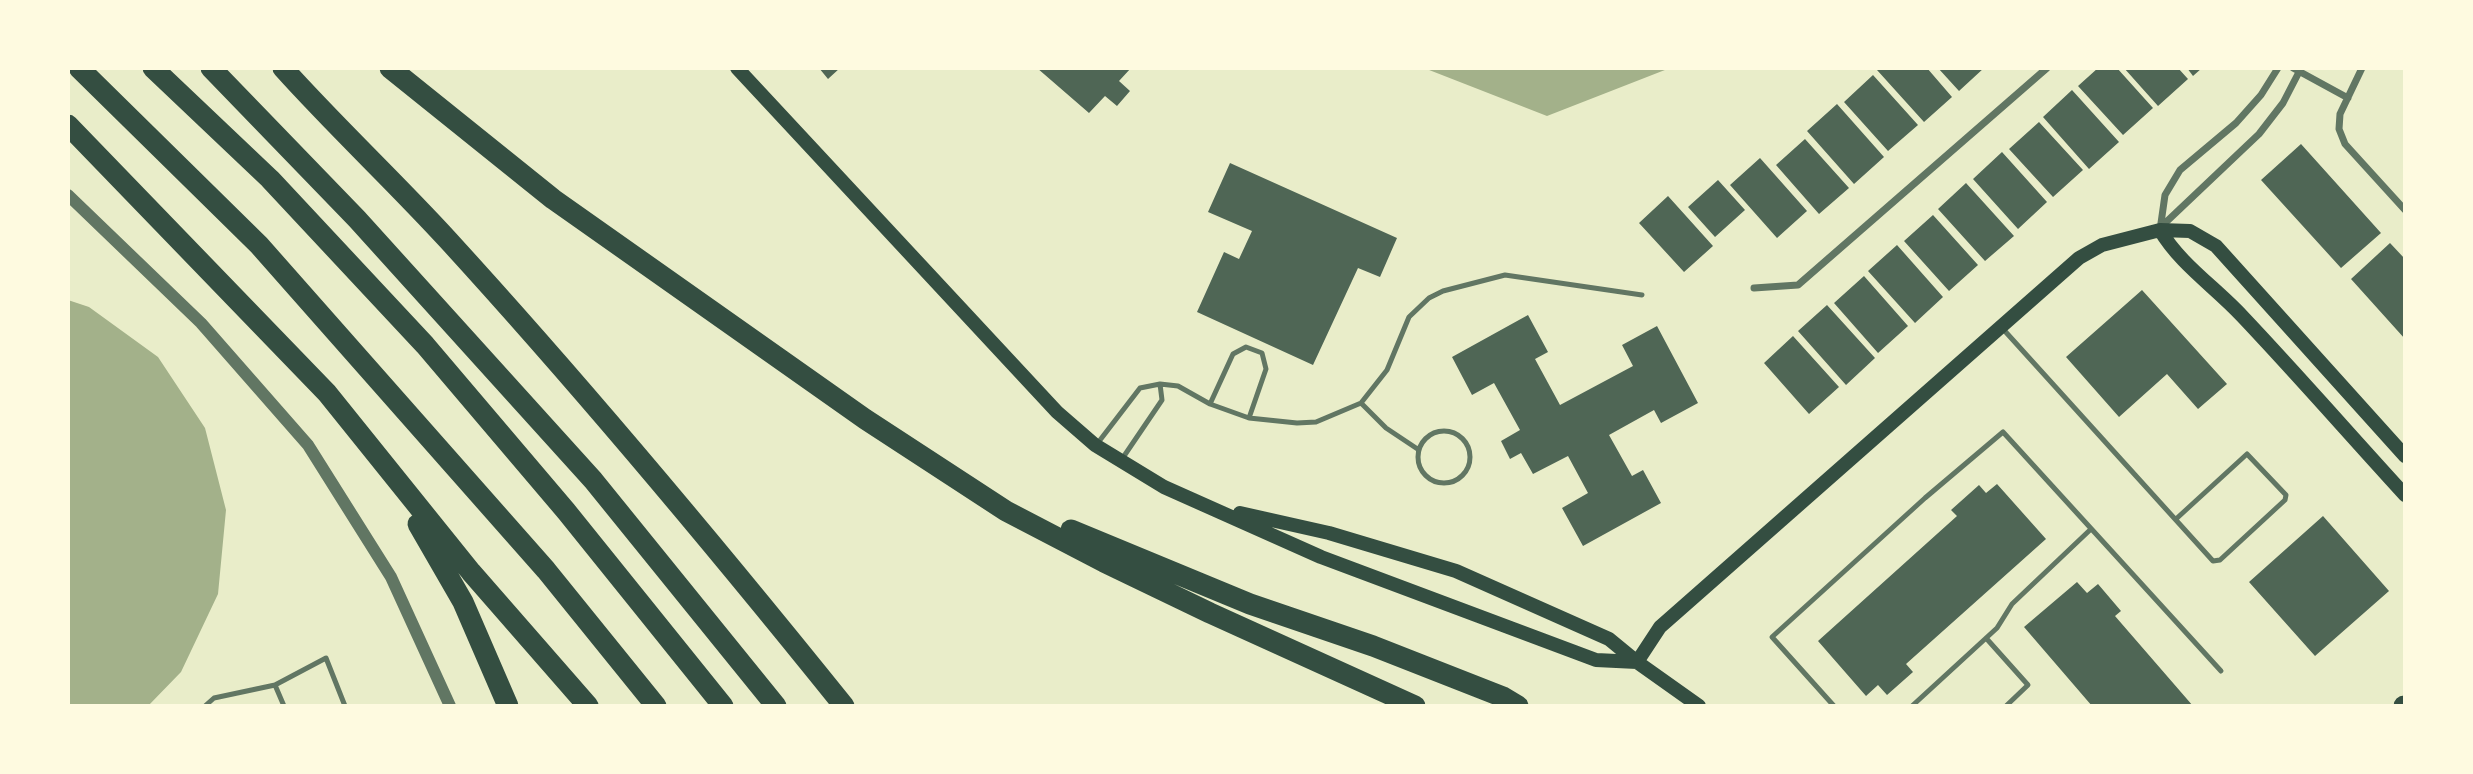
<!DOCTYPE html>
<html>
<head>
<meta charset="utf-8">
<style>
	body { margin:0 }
	#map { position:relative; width:2473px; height:774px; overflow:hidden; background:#e9edc9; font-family:Poppins,sans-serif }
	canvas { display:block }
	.frame { position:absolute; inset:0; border:70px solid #fefae0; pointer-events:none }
</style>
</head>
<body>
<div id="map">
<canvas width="2473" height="774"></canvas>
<div class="frame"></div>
</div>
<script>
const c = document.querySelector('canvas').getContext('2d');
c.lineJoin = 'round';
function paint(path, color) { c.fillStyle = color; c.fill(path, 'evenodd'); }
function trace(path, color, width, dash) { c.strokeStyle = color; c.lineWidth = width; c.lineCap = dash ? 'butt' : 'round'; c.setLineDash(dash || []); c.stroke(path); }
paint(new Path2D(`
	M 1424,68 L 1670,68 L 1547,116 Z
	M 68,300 L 89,307 L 158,357 L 205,428 L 226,510 L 218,594 L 181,672 L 148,706 L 68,706 Z`), '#a3b18a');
paint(new Path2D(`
	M 819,68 L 840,68 L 828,79 Z
	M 1037,68 L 1131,68 L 1119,81 L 1130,91 L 1117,106 L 1105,96 L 1089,113 Z
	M 1879,68 L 1927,68 L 1952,97 L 1924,122 L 1877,70 Z
	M 1938,68 L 1984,68 L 1959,91 Z
	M 2098,68 L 2117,68 L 2153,108 L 2123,135 L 2078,86 Z
	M 2124,68 L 2178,68 L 2188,79 L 2158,106 Z
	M 2187,68 L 2202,68 L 2193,76 Z
	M 1873,75 L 1918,125 L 1888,151 L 1844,102 Z
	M 2072,90 L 2119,142 L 2089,169 L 2043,117 Z
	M 1837,104 L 1884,157 L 1854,184 L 1807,131 Z
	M 2039,122 L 2083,170 L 2053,197 L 2009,149 Z
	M 1805,139 L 1849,188 L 1819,214 L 1776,165 Z
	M 2301,144 L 2381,233 L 2341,268 L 2261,180 Z
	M 2002,152 L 2047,202 L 2018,229 L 1973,179 Z
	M 1760,158 L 1807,211 L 1777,238 L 1730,185 Z
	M 1230,163 L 1397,238 L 1380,277 L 1358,268 L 1313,365 L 1197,312 L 1224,252 L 1239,259 L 1252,231 L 1208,212 Z
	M 1718,180 L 1745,210 L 1715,237 L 1688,207 Z
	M 1966,183 L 2014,236 L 1985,261 L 1938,209 Z
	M 1668,196 L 1713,246 L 1684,272 L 1639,223 Z
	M 1933,215 L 1978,265 L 1949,291 L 1904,241 Z
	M 2390,243 L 2405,259 L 2405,339 L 2351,279 Z
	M 1897,245 L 1943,297 L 1915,323 L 1868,271 Z
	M 1864,276 L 1908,326 L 1878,353 L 1834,303 Z
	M 2142,290 L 2227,384 L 2198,409 L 2167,374 L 2119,417 L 2066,357 Z
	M 1827,305 L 1875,358 L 1846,385 L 1798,331 Z
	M 1528,315 L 1548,352 L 1535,359 L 1560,405 L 1633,366 L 1622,345 L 1657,326 L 1698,403 L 1661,423 L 1654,410 L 1609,435 L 1632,476 L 1643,470 L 1661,503 L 1583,546 L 1562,508 L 1588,493 L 1568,456 L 1533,474 L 1521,453 L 1510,459 L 1501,441 L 1520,430 L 1494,383 L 1472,395 L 1452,357 Z
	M 1793,336 L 1839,387 L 1809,414 L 1764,363 Z
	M 1997,484 L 2046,539 L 1906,664 L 1913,672 L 1887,695 L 1878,685 L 1866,696 L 1818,641 L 1957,516 L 1951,510 L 1979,485 L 1986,493 Z
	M 2323,516 L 2389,591 L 2315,656 L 2249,582 Z
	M 2077,582 L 2087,593 L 2098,584 L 2121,611 L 2115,616 L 2193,706 L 2092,706 L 2024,627 Z`), '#4f6655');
trace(new Path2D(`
	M 2003,329 L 2213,561 L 2220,560 L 2285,500 L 2286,495 L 2247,454 L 2176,519
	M 1160,384 L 1178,386 L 1210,404 L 1249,418 L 1297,423 L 1316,422 L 1361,403 L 1387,370 L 1409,317 L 1429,298 L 1443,291 L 1505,275 L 1642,295
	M 1361,403 L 1386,428 L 1419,450
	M 1210,404 L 1233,354 L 1246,347 L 1262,353 L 1266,369 L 1249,418
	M1418 457a26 26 0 1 1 52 0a26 26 0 1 1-52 0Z
	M 1097,444 L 1140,388 L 1160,384 L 1162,400 L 1122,459
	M 1986,638 L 2028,685 L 2006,706
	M 205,706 L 214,698 L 275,685
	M 284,706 L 275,685 L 326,658 L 345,706
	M 1834,706 L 1772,637 L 1925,498 L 2003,432 L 2221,671
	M 1912,706 L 1997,628 L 2012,604 L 2091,529`), '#617663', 5);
trace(new Path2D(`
	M 2293,68 L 2348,98
	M 2362,68 L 2340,114 L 2339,129 L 2345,144 L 2405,210
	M 2163,225 L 2259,134 L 2283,103 L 2299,72
	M 2160,230 L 2165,195 L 2180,170 L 2236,123 L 2261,95 L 2278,68
	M 1754,288 L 1798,285 L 2047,68`), '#617663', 7);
trace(new Path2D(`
	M 68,195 L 201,323 L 308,445 L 391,577 L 450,706`), '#617663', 12);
trace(new Path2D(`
	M 737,68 L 1057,412 L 1095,445 L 1164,487 L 1321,557 L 1596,660 L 1637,662
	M 2160,230 C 2180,264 2215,287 2242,316 C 2297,374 2350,435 2405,495
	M 1240,513 L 1329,533 L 1456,571 L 1609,639 L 1637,662 L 1699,706
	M 1637,662 L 1660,627 L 2079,258 L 2102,245 L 2160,230 L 2190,231 L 2216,246 L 2405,456`), '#344e41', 14);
trace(new Path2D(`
	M 79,68 L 259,245 L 546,570 L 656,706
	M 153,68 L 270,179 L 425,345 L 566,511 L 723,706
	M 211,68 L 357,219 L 593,480 L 776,706
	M 283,68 C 336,127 395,182 448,240 C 586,391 716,547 844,706
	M 390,68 L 553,199 L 865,419 L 1006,511 L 1104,562 L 1210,613 L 1415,706
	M 68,125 L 327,393 L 471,572 L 588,706
	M 418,524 L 463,602 L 508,706
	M 1071,530 L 1250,604 L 1373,646 L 1503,697 L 1518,706
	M 2404,706 L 2405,706`), '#344e41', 21);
</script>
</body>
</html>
